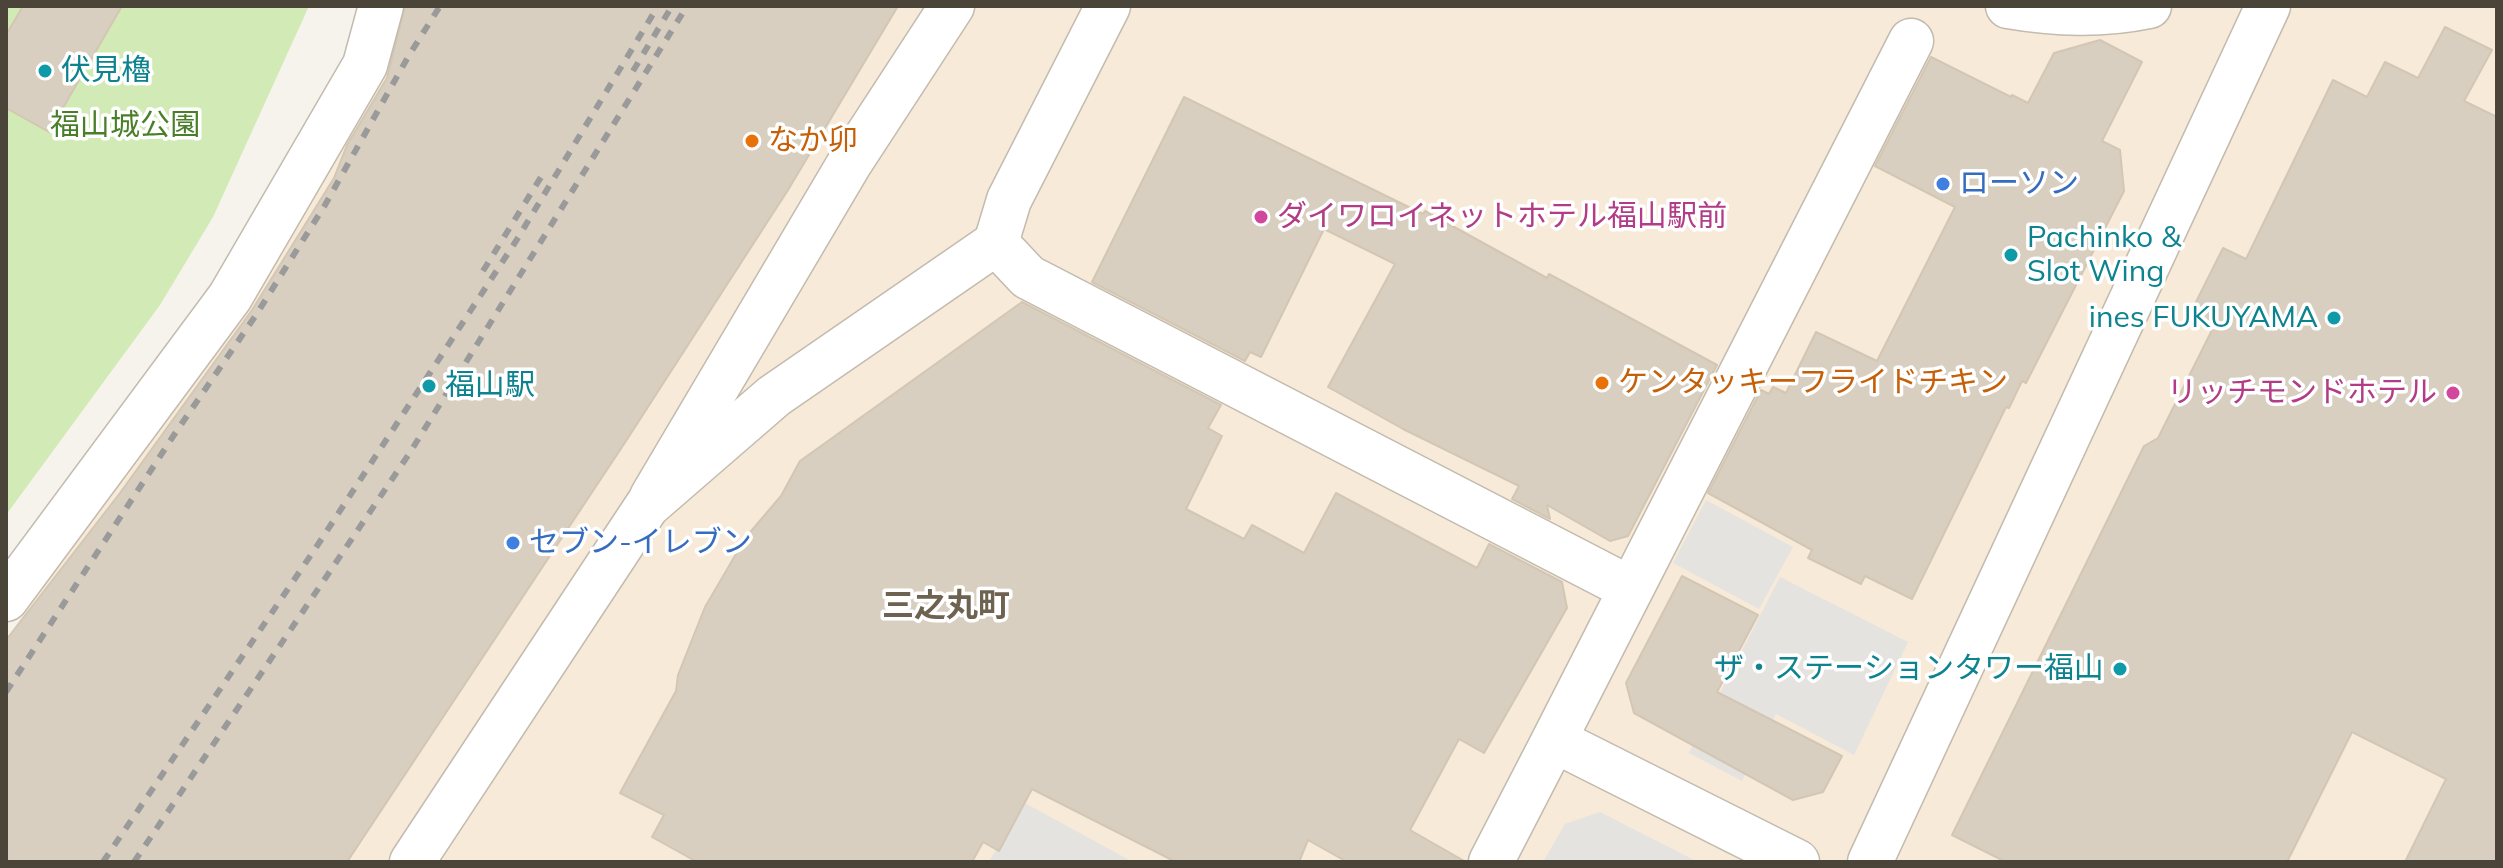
<!DOCTYPE html>
<html>
<head>
<meta charset="utf-8">
<style>
	body { margin:0 }
	#map { position:relative; width:2503px; height:868px; overflow:hidden; background:#f6f3ec; font-family:Mulish,sans-serif }
	canvas { display:block }
	.frame { position:absolute; inset:0; border:8px solid #4b4439; pointer-events:none }
</style>
</head>
<body>
<div id="map">
<canvas width="2503" height="868"></canvas>
<div class="frame"></div>
</div>
<script>
const c = document.querySelector('canvas').getContext('2d');
c.lineJoin = 'round';
function paint(path, color) { c.fillStyle = color; c.fill(path, 'evenodd'); }
function trace(path, color, width, dash) { c.strokeStyle = color; c.lineWidth = width; c.lineCap = dash ? 'butt' : 'round'; c.setLineDash(dash || []); c.stroke(path); }
function label(font, color, halo, rows, align = 'center') {
  c.font = font + ' Mulish,"Noto Sans JP",sans-serif'; c.lineWidth = 7; c.setLineDash([]); c.textBaseline = 'middle'; c.strokeStyle = halo; c.fillStyle = color; for (const [text, x, y, turn = 0] of rows) {
    c.save(); c.translate(x, y); c.rotate((+turn || 0) * Math.PI / 180); c.textAlign = isNaN(turn) ? turn : align; if (halo) c.strokeText(text, 0, 0); c.fillText(text, 0, 0); c.restore();
  }
}
paint(new Path2D(`
	M 366,6 L 2497,6 L 2497,862 L 6,862 L 6,641 L 325,145 Z`), '#f7ead8');
paint(new Path2D(`
	M 6,6 L 309,6 L 213,217 L 160,305 L 6,515 Z`), '#d2eab5');
paint(new Path2D(`
	M 1706,500 L 1793,547 L 1759,609 L 1673,563 Z
	M 1780,577 L 1908,642 L 1854,755 L 1776,714 L 1742,781 L 1689,753 Z
	M 1023,802 L 1133,862 L 989,862 Z
	M 1600,812 L 1698,862 L 1543,862 L 1565,824 Z`), '#e5e3e0');
const building = new Path2D(`
	M 23,6 L 122,6 L 49,132 L 6,108 L 6,35 Z
	M 405,6 L 898,6 L 788,190 L 626,441 L 347,862 L 6,862 L 6,640 L 120,493 L 252,310 L 334,178 L 347,145 L 387,78 Z
	M 2445,27 L 2492,50 L 2464,101 L 2497,117 L 2497,862 L 2405,862 L 2446,779 L 2352,732 L 2287,862 L 2006,862 L 1952,835 L 2144,446 L 2158,438 L 2215,324 L 2191,312 L 2223,248 L 2246,259 L 2333,80 L 2367,97 L 2385,62 L 2418,78 Z
	M 2100,40 L 2142,62 L 2102,141 L 2120,150 L 2124,191 L 2026,383 L 2022,381 L 2009,408 L 2006,407 L 1912,599 L 1865,576 L 1861,584 L 1808,558 L 1812,550 L 1708,493 L 1761,390 L 1769,394 L 1773,387 L 1786,393 L 1816,332 L 1877,361 L 1955,207 L 1875,166 L 1931,57 L 2011,97 L 2012,95 L 2028,103 L 2054,53 Z
	M 1184,97 L 1423,214 L 1425,211 L 1547,278 L 1549,274 L 1717,365 L 1628,536 L 1610,541 L 1547,505 L 1550,519 L 1512,499 L 1519,486 L 1403,429 L 1328,387 L 1395,264 L 1324,229 L 1261,357 L 1250,352 L 1245,361 L 1092,282 Z
	M 1022,302 L 1221,405 L 1208,428 L 1222,436 L 1186,509 L 1244,539 L 1252,525 L 1304,553 L 1336,493 L 1477,568 L 1489,544 L 1562,582 L 1567,608 L 1484,753 L 1459,739 L 1410,830 L 1466,862 L 1347,862 L 1308,840 L 1299,862 L 1176,862 L 1032,789 L 999,851 L 983,842 L 972,862 L 697,862 L 652,837 L 664,815 L 620,793 L 676,691 L 678,675 L 705,607 L 746,537 L 781,496 L 800,461 Z
	M 1682,576 L 1758,615 L 1717,692 L 1842,756 L 1823,792 L 1793,800 L 1634,713 L 1626,683 Z`);
paint(building, '#d8cfc1');
trace(building, '#d3c7b4', 2);
const minor = new Path2D(`
	M 1108,6 L 1009,200 L 996,243 L 1028,277 L 1631,589
	M 2008,6 C 2056,14 2101,16 2149,6
	M 652,497 L 849,164 L 952,6
	M 1554,740 L 1911,41
	M 1491,862 L 1554,740 L 1797,862
	M 1870,862 L 2268,6`);
const tertiary = new Path2D(`
	M 6,599 L 230,297 L 365,65 L 381,6
	M 412,862 L 647,506 L 774,396 L 996,243`);
trace(minor, '#c2bbae', 47);
trace(tertiary, '#c2bbae', 47);
trace(minor, '#fff', 44);
trace(tertiary, '#fff', 44);
trace(new Path2D(`
	M 633,71 L 672,6
	M 483,271 L 546,169
	M 6,692 L 174,435 L 256,315 L 325,205 L 408,57 L 440,6
	M 103,862 L 317,546 L 516,241 L 658,6
	M 134,862 L 409,454 L 687,6`), '#9a9a9a', 6, [10, 10]);
for (const [x, y, r, color] of [
	[45,71,8,"#0f9aa8"],
	[752,141,8,"#e8710a"],
	[1943,184,8,"#3f7fe0"],
	[1261,217,8,"#d1479c"],
	[2011,255,8,"#0f9aa8"],
	[2334,318,8,"#0f9aa8"],
	[1602,383,8,"#e8710a"],
	[429,386,8,"#0f9aa8"],
	[2453,393,8,"#d1479c"],
	[513,543,8,"#3f7fe0"],
	[2120,669,8,"#0f9aa8"]
]) { const dot = new Path2D(); dot.arc(x, y, r, 0, 2 * Math.PI); c.fillStyle = color; c.fill(dot); trace(dot, '#fff', 3); }
label('30px', '#0d838f', '#fff', [
	["伏見櫓",61,71],
	["Pachinko &",2027,238],
	["Slot Wing",2027,272],
	["ines FUKUYAMA",2318,318,"right"],
	["福山駅",445,386],
	["ザ・ステーションタワー福山",2104,669,"right"]
], 'left');
label('30px', '#4a7f2a', '#fff', [
	["福山城公園",125,126]
]);
label('30px', '#c56008', '#fff', [
	["なか卯",768,141],
	["ケンタッキーフライドチキン",1618,383]
], 'left');
label('30px', '#366cbe', '#fff', [
	["ローソン",1959,184],
	["セブン-イレブン",529,543]
], 'left');
label('30px', '#b23c85', '#fff', [
	["ダイワロイネットホテル福山駅前",1277,217],
	["リッチモンドホテル",2437,393,"right"]
], 'left');
label('bold 32px', '#6e6250', '#fff', [
	["三之丸町",946,606]
]);
</script>
</body>
</html>
